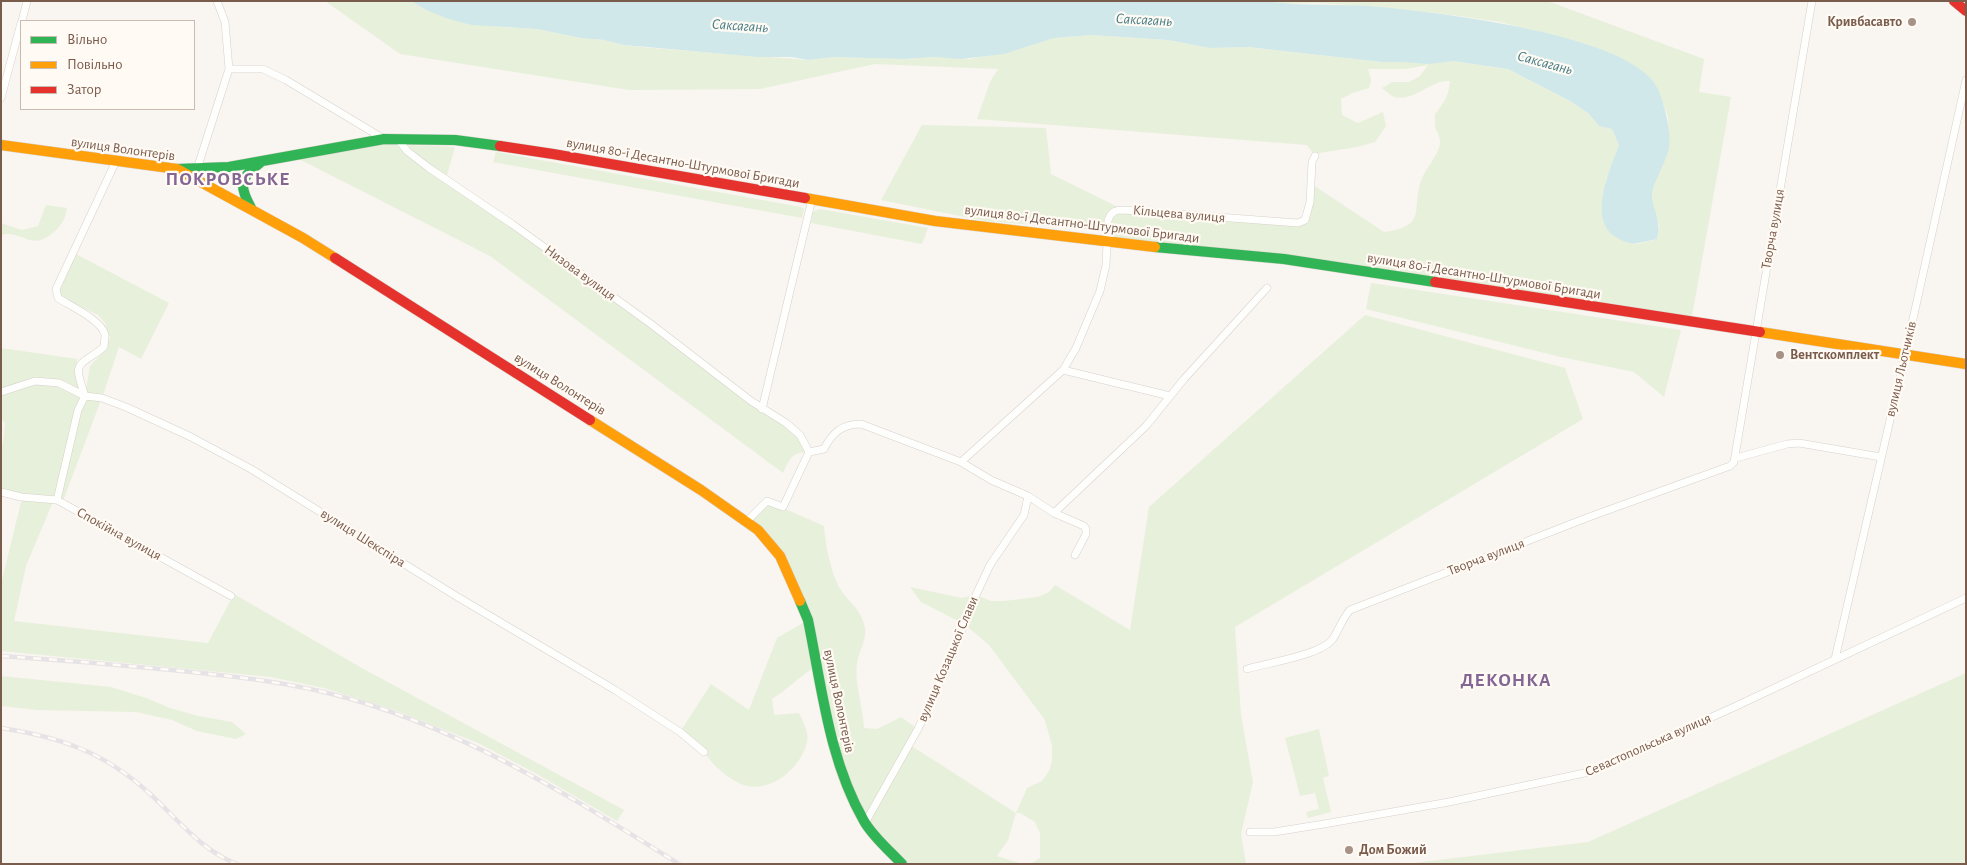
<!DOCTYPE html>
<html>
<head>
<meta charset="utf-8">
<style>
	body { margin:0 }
	#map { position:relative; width:1967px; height:865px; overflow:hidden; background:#f9f5f0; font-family:"Alegreya Sans",sans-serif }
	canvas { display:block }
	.frame { position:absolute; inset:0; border:2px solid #7a5c4d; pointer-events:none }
	.legend { position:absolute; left:20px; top:20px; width:175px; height:90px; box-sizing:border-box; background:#fffaf3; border:1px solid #cabbb1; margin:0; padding:6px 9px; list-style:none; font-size:15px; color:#7a5c4d }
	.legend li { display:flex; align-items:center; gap:10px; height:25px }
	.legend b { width:25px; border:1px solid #cabbb1 }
</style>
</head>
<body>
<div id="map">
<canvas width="1967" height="865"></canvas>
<div class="frame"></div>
<ul class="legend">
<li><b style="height:6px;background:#30b455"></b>Вільно</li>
<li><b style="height:6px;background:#ff9f0a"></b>Повільно</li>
<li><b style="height:6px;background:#e5322d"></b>Затор</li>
</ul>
</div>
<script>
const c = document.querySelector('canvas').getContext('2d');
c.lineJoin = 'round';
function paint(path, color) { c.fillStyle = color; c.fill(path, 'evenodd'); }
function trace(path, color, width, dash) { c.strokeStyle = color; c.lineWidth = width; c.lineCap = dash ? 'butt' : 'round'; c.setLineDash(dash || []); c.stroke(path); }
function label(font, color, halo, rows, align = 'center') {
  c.font = font + ' "Alegreya Sans",sans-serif'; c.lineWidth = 4.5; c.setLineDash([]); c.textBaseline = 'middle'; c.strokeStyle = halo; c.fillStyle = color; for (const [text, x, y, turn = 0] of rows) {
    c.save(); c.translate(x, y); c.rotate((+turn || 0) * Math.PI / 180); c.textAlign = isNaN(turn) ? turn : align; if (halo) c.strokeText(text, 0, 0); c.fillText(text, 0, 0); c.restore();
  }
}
paint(new Path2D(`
	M 325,1 L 411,1 L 426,10 L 499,27 L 537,29 L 581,38 L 604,40 L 624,45 L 651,48 L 808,60 L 833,57 L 902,59 L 934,57 L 970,59 L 1019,49 L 1054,38 L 1092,35 L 1168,40 L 1210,48 L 1247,47 L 1382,62 L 1453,61 L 1508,69 L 1570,101 L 1588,113 L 1599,126 L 1612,129 L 1619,145 L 1607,177 L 1602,203 L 1629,243 L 1638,244 L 1657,239 L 1659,225 L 1653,208 L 1652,192 L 1669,141 L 1668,117 L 1657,88 L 1604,51 L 1586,44 L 1500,22 L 1460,16 L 1380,7 L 1317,3 L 1281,4 L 1264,1 L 1542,1 L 1553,3 L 1704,59 L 1699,92 L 1731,97 L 1691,322 L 1370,272 L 1107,241 L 1108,221 L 1100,230 L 985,221 L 881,200 L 922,125 L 1046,128 L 1051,174 L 1124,210 L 1288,223 L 1305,220 L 1310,183 L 1384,232 C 1431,226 1409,206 1423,176 C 1428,166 1438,155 1440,144 C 1441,137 1436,132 1435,125 C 1435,122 1435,117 1435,114 C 1444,103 1449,95 1450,81 C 1431,79 1414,102 1395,97 C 1391,96 1386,91 1382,88 L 1392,82 L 1409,82 L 1420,76 L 1428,65 L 1405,69 L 1368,69 L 1371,80 L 1369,88 L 1352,93 L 1341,99 L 1342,115 L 1358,123 L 1383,112 L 1386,126 L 1375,142 L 1357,147 L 1319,153 L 1315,156 L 1307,145 L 977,119 L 990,82 L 998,69 L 875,64 L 760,89 L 629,90 L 400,54 Z
	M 397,138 L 407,150 L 410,145 L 455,147 L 446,179 L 800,435 L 809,452 C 791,452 790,459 783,473 L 490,256 L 291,155 Z
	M 496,152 L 801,207 L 804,209 L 802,218 L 493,162 Z
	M 46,205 L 67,208 C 66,216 63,223 57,229 C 31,255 24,229 1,235 L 1,223 L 22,230 L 38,226 Z
	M 820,209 L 928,228 L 922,244 L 811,223 L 813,212 Z
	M 74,253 L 169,303 L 141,359 L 119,347 L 102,398 L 85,396 L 90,366 L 104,351 L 110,338 L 105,323 L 98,315 L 56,295 Z
	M 1371,283 L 1681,330 L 1664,397 L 1634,372 L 1561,357 L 1366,309 Z
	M 1365,315 L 1565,368 L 1583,419 L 1235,627 L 1241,715 L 1253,782 L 1241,834 L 1246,864 L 1030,864 L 1040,858 L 1040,833 L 1035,822 L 1020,813 L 1016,813 L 1008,840 L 997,856 L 1019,863 L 1026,864 L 902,864 L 877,838 L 843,778 L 818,665 C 801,675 788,689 772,699 L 774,715 L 799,713 C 803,721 809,733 807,742 C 800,771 765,798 737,782 C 729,778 716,768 710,760 C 708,757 706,754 703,751 C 696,744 687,739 680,732 L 711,684 L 749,710 L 777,638 L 808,620 L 780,556 L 747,521 L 767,501 L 824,526 C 825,544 832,579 843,593 C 853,606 861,610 865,628 C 867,638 859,652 857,662 C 854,684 863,706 864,728 L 877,729 L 901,717 L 918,729 L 910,745 L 1016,813 L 1027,788 L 1042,781 L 1049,771 L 1052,761 L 1052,746 L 1045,720 L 989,645 L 964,624 L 921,602 L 910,587 L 962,598 L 976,595 L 991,601 L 1004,601 L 1038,597 L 1049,592 L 1055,585 L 1130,630 L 1149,507 Z
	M 1,348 L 77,359 L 77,376 L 81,396 L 55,497 L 26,566 L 14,621 L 208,643 L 234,594 L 360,667 L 624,810 L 617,821 L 537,774 L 478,743 L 397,711 L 324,688 L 271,677 L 1,651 L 1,584 L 23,494 L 1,488 L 1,446 L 3,444 L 5,423 L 1,419 Z
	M 87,398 L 101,400 L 63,501 L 59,499 L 80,411 Z
	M 1966,673 L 1966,864 L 1406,864 L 1588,842 Z
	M 1,676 L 111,687 L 146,698 L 170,708 L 198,716 L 232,722 L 246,734 L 236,739 L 197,731 L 172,720 L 136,712 L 37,710 L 1,706 Z
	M 1319,729 L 1329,776 L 1323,778 L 1331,812 L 1308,818 L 1306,812 L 1319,809 L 1315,793 L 1300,796 L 1285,738 Z`), '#e7f0db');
paint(new Path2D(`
	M 411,1 L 1264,1 C 1302,7 1342,3 1381,7 C 1438,13 1633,34 1658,89 C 1664,103 1672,134 1669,148 C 1667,155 1664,163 1661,169 C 1658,177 1653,186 1652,194 C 1652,205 1657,213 1658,224 C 1659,228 1658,234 1657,239 C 1651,240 1645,242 1638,243 C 1631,245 1623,241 1616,237 C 1587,220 1610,169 1619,145 L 1612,129 L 1599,126 L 1588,113 L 1570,101 L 1508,69 L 1453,61 L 1429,64 L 1402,62 L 1382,62 L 1248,47 L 1210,48 L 1168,40 L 1092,35 L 1054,38 L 1004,54 L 961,59 L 934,57 L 902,59 L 833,57 L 808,60 L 792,57 L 759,57 L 624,45 L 604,40 L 581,38 L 537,29 L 472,25 L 449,19 L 426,10 Z`), '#d0e8ea');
const street = new Path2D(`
	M 22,21 L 27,1
	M 229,69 L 263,69 L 286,80 L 384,139
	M 1,98 L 21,23
	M 397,138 L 407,151 L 429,168 L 512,224 L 651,324 L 751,401 L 786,423 L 800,435 L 809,452
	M 197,169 L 229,69 L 225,22 L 217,1
	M 1063,370 L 1170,396
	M 1,392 L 35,381 L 59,383 L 85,396 L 102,398 L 126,407 L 191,437 L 251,469 L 456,596 L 615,690 L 680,732 L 704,752
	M 762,409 L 812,199
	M 1736,458 L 1787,444 L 1799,443 L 1881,457
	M 961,462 L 1063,370 L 1076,348 L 1100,291 L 1106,265 L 1108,220 C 1112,211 1115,210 1124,210 L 1298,223 L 1305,220 L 1310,202 L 1312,162 L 1315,156
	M 1,492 L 21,497 L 57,500 L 231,596
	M 57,500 L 78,410 L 85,396 C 72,359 78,368 104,347 C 104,344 105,339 105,335 C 102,320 70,306 58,298 L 56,289 L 116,161
	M 1054,513 L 1146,426 L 1184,379 L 1267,288
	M 747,521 L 767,501 L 783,507 L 809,452 L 824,449 C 832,433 842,424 861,424 L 961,462 L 991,480 L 1028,496 L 1054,513 L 1084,526 L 1086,529 L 1086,534 L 1075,555
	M 1835,659 L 1905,355 L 1966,80
	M 1247,669 C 1267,663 1320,655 1332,640 C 1339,630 1342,619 1350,610 L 1589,517 L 1730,466 L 1734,462 L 1812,1
	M 865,823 L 918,729 L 952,655 L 976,595 L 990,565 L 1024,515 L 1028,496
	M 1250,832 L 1274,832 L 1324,824 L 1449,802 L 1589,772 L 1732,708 L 1966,598`);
const fast = new Path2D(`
	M 177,169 L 229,167 L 384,139 L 455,140 L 500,146
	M 251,208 C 239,186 239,178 260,163
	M 1155,247 L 1284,259 L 1435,282
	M 800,601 L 808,620 C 822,688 829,760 864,821 C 873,837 890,851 902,864`);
const slow = new Path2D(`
	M 1,145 L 177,169 L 303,238 L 335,258
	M 805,198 L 935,221 L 1155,247
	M 1760,332 L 1966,364
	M 590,420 L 701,490 L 758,530 L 780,556 L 800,601`);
const jam = new Path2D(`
	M 1954,1 L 1966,11
	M 500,146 L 553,154 L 805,198
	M 335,258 L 590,420
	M 1435,282 L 1760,332`);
trace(street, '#d7d1cb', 8);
trace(fast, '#d9d2cb', 11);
trace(slow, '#d9d2cb', 11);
trace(jam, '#d9d2cb', 11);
trace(street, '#fefefd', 7);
trace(fast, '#30b455', 10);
trace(slow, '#ff9f0a', 10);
trace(jam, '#e5322d', 10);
const rail = new Path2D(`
	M 1,656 C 62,660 122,665 182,671 C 230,676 277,681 324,692 C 454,723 567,794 679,864
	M 1,728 C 60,737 104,752 149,793 C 177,818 200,850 237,864`);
trace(rail, '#e6e3e7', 4.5);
trace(rail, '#fffaf3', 2.5, [8]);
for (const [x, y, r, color] of [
	[1912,22,5,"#a69286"],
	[1780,355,5,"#a69286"],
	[1349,850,5,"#a69286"]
]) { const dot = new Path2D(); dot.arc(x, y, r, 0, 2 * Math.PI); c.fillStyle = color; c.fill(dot); trace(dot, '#fffaf3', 2); }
label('bold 14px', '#7a5c4d', '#fffaf3', [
	["Кривбасавто",1902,22,"right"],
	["Вентскомплект",1790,355],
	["Дом Божий",1359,850]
], 'left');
label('14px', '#7a5c4d', '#fffaf3', [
	["вулиця Волонтерів",123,149,8],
	["вулиця 80-ї Десантно-Штурмової Бригади",683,163,10],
	["Кільцева вулиця",1179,214,5],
	["вулиця 80-ї Десантно-Штурмової Бригади",1082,224,7],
	["Творча вулиця",1773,229,-80],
	["Низова вулиця",580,273,36],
	["вулиця 80-ї Десантно-Штурмової Бригади",1484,276,9],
	["вулиця Льотчиків",1901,369,-77],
	["вулиця Волонтерів",560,384,32],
	["Спокійна вулиця",119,534,29],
	["вулиця Шекспіра",363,538,32],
	["Творча вулиця",1486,557,-21],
	["вулиця Козацької Слави",948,659,-67],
	["вулиця Волонтерів",839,701,78],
	["Севастопольська вулиця",1648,745,-24]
]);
label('italic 15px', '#437c86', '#fffaf3', [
	["Саксагань",1144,20,3],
	["Саксагань",740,26,4],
	["Саксагань",1545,63,15]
]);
c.letterSpacing = '1px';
label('bold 19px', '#846695', '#fffaf3', [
	["ПОКРОВСЬКЕ",228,179],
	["ДЕКОНКА",1506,680]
]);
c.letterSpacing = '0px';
</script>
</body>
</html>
